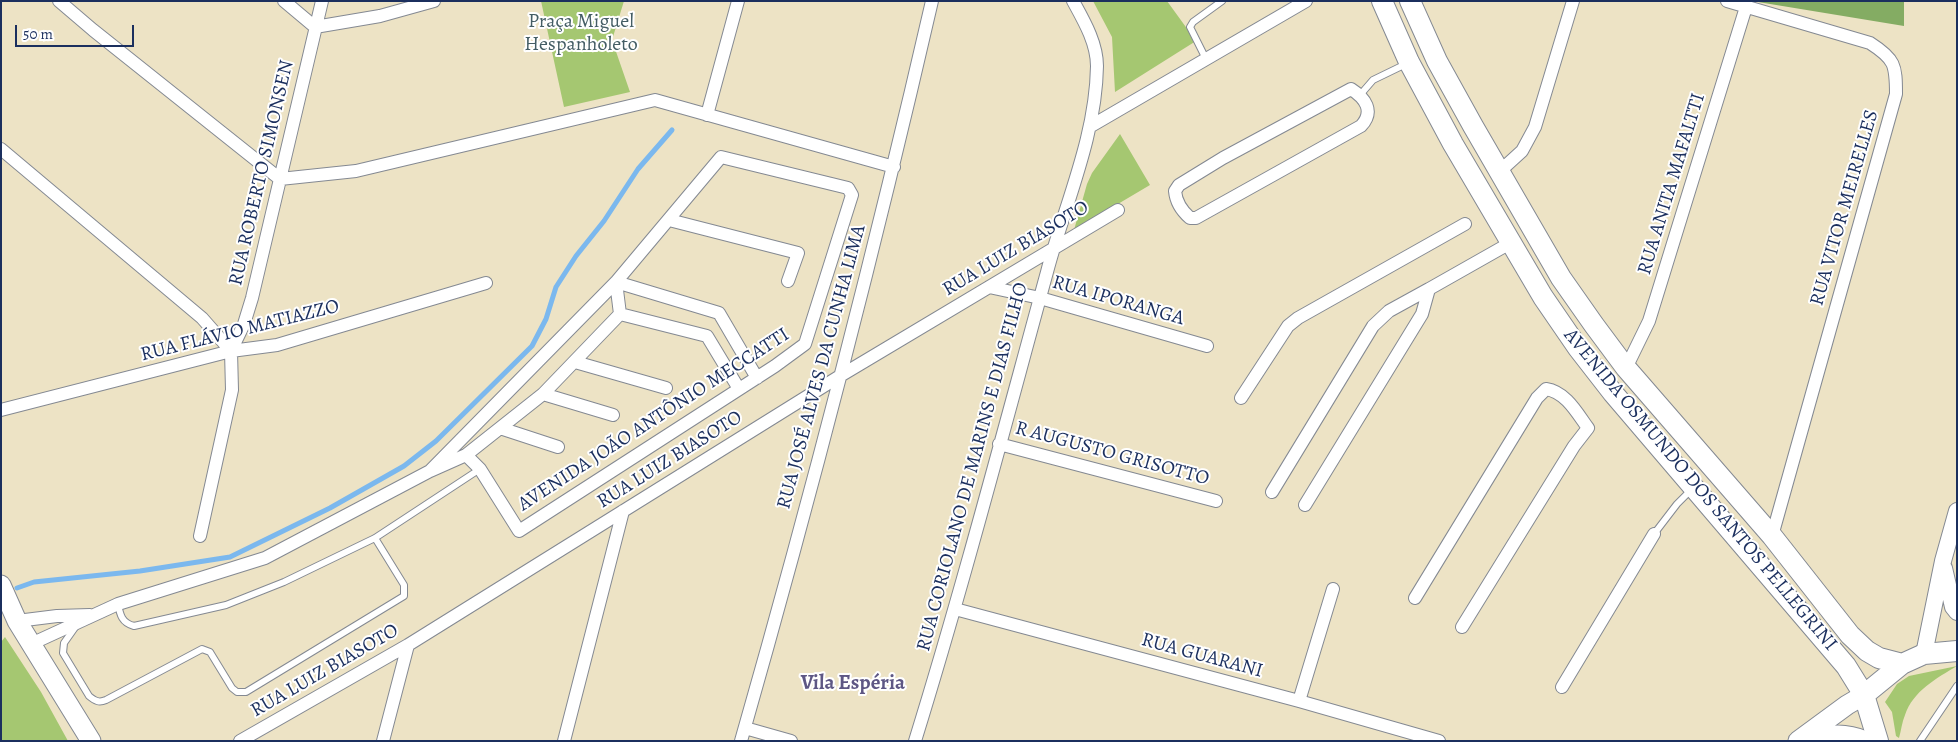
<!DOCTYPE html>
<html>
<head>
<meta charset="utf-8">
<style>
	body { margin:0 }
	#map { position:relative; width:1958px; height:742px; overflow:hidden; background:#ede3c5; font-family:Alegreya,serif }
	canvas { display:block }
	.frame { position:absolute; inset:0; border:2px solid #1b2f5e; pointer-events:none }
	.scale { position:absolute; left:15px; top:25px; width:119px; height:22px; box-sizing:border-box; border:2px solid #1b2f5e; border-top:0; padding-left:6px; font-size:15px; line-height:18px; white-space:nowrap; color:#1b2f5e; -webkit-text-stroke:4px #fff; paint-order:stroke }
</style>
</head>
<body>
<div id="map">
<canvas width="1958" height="742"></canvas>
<div class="frame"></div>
<div class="scale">50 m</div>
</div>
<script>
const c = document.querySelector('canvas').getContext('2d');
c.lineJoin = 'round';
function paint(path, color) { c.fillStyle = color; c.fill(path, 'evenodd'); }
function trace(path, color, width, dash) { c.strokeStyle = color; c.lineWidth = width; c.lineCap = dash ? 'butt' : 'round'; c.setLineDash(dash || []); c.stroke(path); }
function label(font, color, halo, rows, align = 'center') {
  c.font = font + ' Alegreya,serif'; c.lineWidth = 4; c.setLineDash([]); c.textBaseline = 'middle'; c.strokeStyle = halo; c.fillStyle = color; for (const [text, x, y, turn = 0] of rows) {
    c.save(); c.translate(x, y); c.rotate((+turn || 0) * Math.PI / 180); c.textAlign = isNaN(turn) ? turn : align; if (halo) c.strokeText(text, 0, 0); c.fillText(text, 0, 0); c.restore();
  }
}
paint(new Path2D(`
	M 541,1 L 624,1 L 612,40 L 630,92 L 564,107 Z
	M 1093,1 L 1167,1 L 1196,41 L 1115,92 L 1112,37 Z
	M 1120,134 L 1150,185 L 1074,230 L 1087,184 L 1092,173 Z
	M 5,637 L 41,692 L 68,741 L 2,741 L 1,642 Z
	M 1957,666 C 1937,678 1913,691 1905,715 C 1902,722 1901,731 1899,738 L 1896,736 L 1892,712 L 1885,702 L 1897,684 L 1909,676 Z`), '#a5c771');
paint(new Path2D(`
	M 1756,1 L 1904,1 L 1904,26 L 1758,2 Z`), '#84ac63');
trace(new Path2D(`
	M 17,588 L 34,582 L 140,571 L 230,557 L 330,508 L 404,466 L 436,441 L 532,346 L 546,319 L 556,287 L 576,256 L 604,221 L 638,169 L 672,130`), '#7bb8ee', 5);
const service = new Path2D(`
	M 1206,59 L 1190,27 L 1193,22 L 1222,1
	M 1360,95 L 1373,80 L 1406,64
	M 1654,534 L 1677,504 L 1692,489
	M 118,604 C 120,615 122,623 134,626 L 226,605 L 284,582 L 375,538 L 480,469
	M 76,626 L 64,643 L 63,653 L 89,696 C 95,701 99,703 106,700 L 202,649 L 210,652 L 232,688 L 237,692 L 246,692 L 404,596 L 404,585 L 375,538
	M 1920,741 L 1957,686`);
const minor = new Path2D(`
	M 59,1 L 93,30 L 280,179 L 356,171 L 655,100 L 894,167
	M 284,1 L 315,27 L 380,16 L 434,1
	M 1727,1 L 1870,43 C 1895,59 1896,65 1896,94 L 1772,536
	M 1351,89 C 1365,98 1375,111 1361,126 L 1196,218 L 1190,218 C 1182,211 1176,202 1175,191 L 1179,185 L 1223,158 Z
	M 707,115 L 738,1
	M 1091,126 L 1306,1
	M 1,149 L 202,318 L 231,351
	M 1499,172 L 1522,151 L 1535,127 L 1573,1
	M 669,220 L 798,253 L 788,281
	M 616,282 L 719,313 L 757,378
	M 616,282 L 620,314
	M 989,287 L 1040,298 L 1207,346
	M 1429,289 L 1512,242
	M 620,314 L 707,336 L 739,389
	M 575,362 L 666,388
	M 1626,368 L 1649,321 L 1746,7
	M 543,394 L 613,415
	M 1241,398 L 1288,326 L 1298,318 L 1465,224
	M 1,410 L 231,351 L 277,345 L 486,283
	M 500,428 L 558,447
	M 999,444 L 1216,501
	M 430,471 L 616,282 L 721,157 L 848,188 L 852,195 L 805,344 L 775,366 L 519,531 L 480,469 L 466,455
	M 1272,492 L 1373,326 L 1389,311 L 1429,289 L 1422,314 L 1305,505
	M 200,536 L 232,390 L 231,351 L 244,324 L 252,298 L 322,1
	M 1415,598 L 1537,398 L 1546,389 C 1566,392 1577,413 1588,428 L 1574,446 L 1462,627
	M 955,609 L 1299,701 L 1439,741
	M 17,621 L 57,616 L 90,615
	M 31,644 L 118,604 L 265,558 L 430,471 L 466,455 L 543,394 L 620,314
	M 1562,687 L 1654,534
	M 1299,701 L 1333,589
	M 745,728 L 791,741
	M 240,741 L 408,645 L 840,376 L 1118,210
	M 383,741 L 408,645
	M 564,741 L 623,511
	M 741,741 C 811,496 875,249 932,1
	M 915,741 C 963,586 1004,429 1047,272 C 1065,204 1096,137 1097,66 C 1097,43 1084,21 1073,1`);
const tertiary = new Path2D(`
	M 1944,568 L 1953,607 L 1957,612
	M 1924,654 L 1943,561 L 1957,511`);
const secondary = new Path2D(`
	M 1,585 L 17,621 L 91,741
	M 1798,741 L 1847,705 L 1864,695
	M 1810,741 C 1830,733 1846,733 1866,741`);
const primary = new Path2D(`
	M 1382,1 L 1409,62 L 1453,144 L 1543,297 L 1578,348 L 1613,393 L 1846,666 L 1864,695 L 1878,741
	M 1410,1 L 1437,61 L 1473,126 L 1561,278 L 1594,325 L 1626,368 L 1772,536 L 1850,635 L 1867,651 L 1879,658 L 1902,664
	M 1864,695 L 1902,664 L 1924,654 L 1957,651`);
trace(service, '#848992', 8);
trace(minor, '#848992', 14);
trace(tertiary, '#848992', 18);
trace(secondary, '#848992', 21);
trace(primary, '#848992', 22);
trace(service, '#fff', 6);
trace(minor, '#fff', 12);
trace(tertiary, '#fff', 16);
trace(secondary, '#fff', 19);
trace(primary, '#fff', 20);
label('20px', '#445d64', '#fff', [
	["Praça Miguel",581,22],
	["Hespanholeto",581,45]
]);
label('20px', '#1b2f5e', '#fff', [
	["RUA ROBERTO SIMONSEN",262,173,-77],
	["RUA ANITA MAFALTTI",1672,184,-73],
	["RUA VITOR MEIRELLES",1845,208,-74],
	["RUA LUIZ BIASOTO",1016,249,-31],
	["RUA IPORANGA",1118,301,16],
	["RUA FLÁVIO MATIAZZO",240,331,-14],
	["RUA JOSÉ ALVES DA CUNHA LIMA",822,367,-75],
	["AVENIDA JOÃO ANTÔNIO MECCATTI",654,420,-33],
	["R AUGUSTO GRISOTTO",1112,454,15],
	["RUA LUIZ BIASOTO",670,460,-32],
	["RUA CORIOLANO DE MARINS E DIAS FILHO",973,467,-75],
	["AVENIDA OSMUNDO DOS SANTOS PELLEGRINI",1700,490,50],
	["RUA GUARANI",1202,656,15],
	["RUA LUIZ BIASOTO",325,671,-30]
]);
label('bold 21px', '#5e5784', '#fff', [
	["Vila Espéria",853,684]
]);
</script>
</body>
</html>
